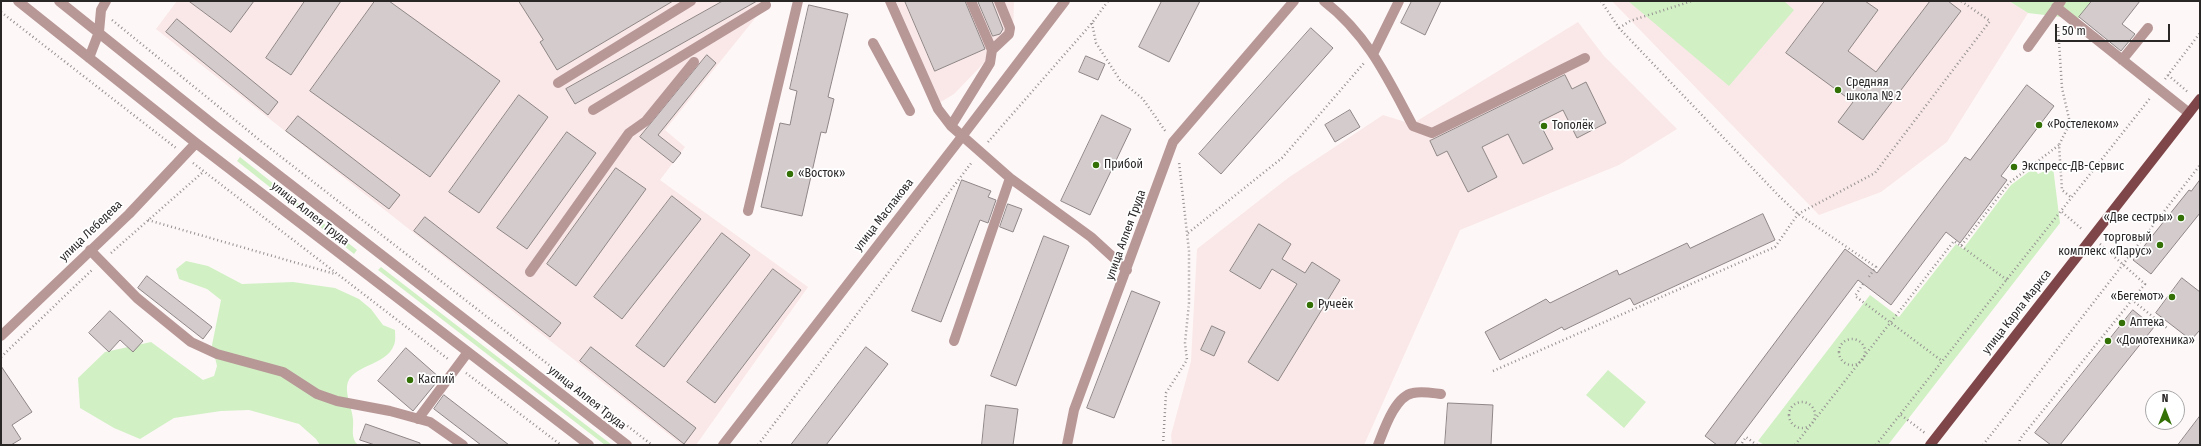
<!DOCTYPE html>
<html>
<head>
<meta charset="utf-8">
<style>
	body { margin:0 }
	#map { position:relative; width:2201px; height:446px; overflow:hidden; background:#fef7f7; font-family:"Fira Sans Condensed",sans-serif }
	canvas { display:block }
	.frame { position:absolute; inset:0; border:2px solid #292626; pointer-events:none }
	.north { position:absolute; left:2145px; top:390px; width:40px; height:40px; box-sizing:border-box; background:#fff; border:1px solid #a9a8a8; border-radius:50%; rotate:0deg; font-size:11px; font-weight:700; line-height:16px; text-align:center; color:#292626 }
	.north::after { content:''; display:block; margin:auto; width:14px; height:18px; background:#337107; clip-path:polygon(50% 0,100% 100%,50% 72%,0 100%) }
	.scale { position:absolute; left:2055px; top:24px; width:115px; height:18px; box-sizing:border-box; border:2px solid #292626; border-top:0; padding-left:5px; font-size:12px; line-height:14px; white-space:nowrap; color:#292626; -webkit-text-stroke:3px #fff; paint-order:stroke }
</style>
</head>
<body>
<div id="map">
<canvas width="2201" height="446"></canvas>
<div class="frame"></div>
<div class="north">N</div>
<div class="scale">50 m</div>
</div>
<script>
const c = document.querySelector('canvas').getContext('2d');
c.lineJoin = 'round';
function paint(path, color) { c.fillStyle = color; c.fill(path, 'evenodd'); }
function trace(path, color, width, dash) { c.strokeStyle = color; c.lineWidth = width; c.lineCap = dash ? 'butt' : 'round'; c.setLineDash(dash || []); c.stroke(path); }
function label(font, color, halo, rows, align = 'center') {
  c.font = font + ' "Fira Sans Condensed",sans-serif'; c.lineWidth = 3.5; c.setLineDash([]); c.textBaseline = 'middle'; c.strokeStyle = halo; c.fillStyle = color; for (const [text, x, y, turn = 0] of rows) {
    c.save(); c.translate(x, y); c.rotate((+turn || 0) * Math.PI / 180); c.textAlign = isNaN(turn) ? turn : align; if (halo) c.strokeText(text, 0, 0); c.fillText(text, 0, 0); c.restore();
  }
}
paint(new Path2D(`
	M 177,1 L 763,1 L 765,6 L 665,130 L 685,147 L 660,180 L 808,287 L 696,445 L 682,445 L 156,29 Z
	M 896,1 L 1014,1 L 1013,33 L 954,94 L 939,103 Z
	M 1612,1 L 2009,1 L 2028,13 L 1947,142 L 1881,192 L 1819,215 Z
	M 1578,22 L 1604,56 L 1677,129 L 1619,165 L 1460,230 L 1364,445 L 1172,445 L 1171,435 L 1191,361 L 1197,249 L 1288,178 L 1383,115 L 1412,124 Z`), '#fae8e8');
paint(new Path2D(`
	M 1628,1 L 1784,1 L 1794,10 L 1729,86 Z
	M 2009,1 L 2092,1 L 2078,19 L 2028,13 Z
	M 240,157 L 357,250 L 354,254 L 237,161 Z
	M 2053,167 L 2060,223 L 1888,445 L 1764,445 L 1758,441 L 1870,295 L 1899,317 L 1956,244 L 1963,249 L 2011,185 L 2034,168 L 2038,174 Z
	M 186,261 L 208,266 L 242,284 L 293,282 L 335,288 L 359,299 L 371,309 L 383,325 L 395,330 C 395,334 396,341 394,345 C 386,367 350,364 347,386 C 346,397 352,408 353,419 C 354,428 350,438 358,445 L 320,445 L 316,439 L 299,424 L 249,410 L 221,411 L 174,418 L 140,439 L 114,428 L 80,408 L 78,378 L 105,352 L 151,342 L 203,380 L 214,376 L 217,366 L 212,345 L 221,300 L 207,289 L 179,279 L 176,269 Z
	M 381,267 L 612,445 L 605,445 L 378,270 Z
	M 1608,370 L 1646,402 L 1624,428 L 1586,395 Z`), '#d1f1c5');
const building = new Path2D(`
	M 189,1 L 254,1 L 231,32 Z
	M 305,1 L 341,1 L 291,75 L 266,58 Z
	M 375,1 L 389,1 L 500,81 L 430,177 L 310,91 Z
	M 519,1 L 673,1 L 557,70 L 540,42 L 543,40 Z
	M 723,1 L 757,1 L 575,104 L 566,89 Z
	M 905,1 L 965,1 L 985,49 L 935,71 Z
	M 978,1 L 992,1 L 1003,29 L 1000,34 L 993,36 Z
	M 1162,1 L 1200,1 L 1169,62 L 1139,47 Z
	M 1412,1 L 1441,1 L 1425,35 L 1401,23 Z
	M 1825,1 L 1865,1 L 1878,10 L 1848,51 L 1876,72 L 1930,1 L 1948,1 L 1961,11 L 1863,140 L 1838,122 L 1853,102 L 1786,53 Z
	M 2092,1 L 2140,1 L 2122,24 L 2135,34 L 2121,51 L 2079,17 Z
	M 809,5 L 848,14 L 828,97 L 834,99 L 826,133 L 821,132 L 802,216 L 761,207 L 780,123 L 790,125 L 797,91 L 790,89 Z
	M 177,19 L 278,102 L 268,115 L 166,32 Z
	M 1311,28 L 1333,48 L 1221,174 L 1199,154 Z
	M 707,55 L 716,63 L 658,135 L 681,153 L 673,163 L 640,137 Z
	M 1086,56 L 1105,64 L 1098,80 L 1079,72 Z
	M 1565,75 L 1572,89 L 1586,82 L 1606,123 L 1577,138 L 1563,110 L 1539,122 L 1553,149 L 1523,164 L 1508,134 L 1482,147 L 1497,177 L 1468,192 L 1447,151 L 1437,156 L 1430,141 Z
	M 2027,85 L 2054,106 L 2001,176 L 2007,180 L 1960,243 L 1946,232 L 1891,305 L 1858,280 L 1734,445 L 1717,445 L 1705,436 L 1845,249 L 1877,273 L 1965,157 L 1970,160 Z
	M 519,95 L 548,117 L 479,213 L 449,192 Z
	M 1350,110 L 1360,127 L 1335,142 L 1325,125 Z
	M 1102,115 L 1131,129 L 1090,215 L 1061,201 Z
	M 298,116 L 400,195 L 389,209 L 286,131 Z
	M 567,132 L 596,153 L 527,249 L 497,228 Z
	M 616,168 L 646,189 L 576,286 L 547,264 Z
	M 962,180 L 991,191 L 988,197 L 996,200 L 988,223 L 980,220 L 941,322 L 912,311 Z
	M 2200,180 L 2200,213 L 2151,274 L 2133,260 L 2189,190 L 2191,191 Z
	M 672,196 L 701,219 L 622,319 L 594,297 Z
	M 1008,204 L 1022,209 L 1013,232 L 1000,227 Z
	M 1763,214 L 1775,240 L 1634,305 L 1630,298 L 1564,330 L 1562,327 L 1500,360 L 1485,332 L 1546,299 L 1550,303 L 1617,270 L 1619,275 L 1687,243 L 1690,248 Z
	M 425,217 L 561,323 L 550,337 L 414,231 Z
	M 1259,224 L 1291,244 L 1282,259 L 1305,273 L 1312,262 L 1340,280 L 1278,381 L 1248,362 L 1297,284 L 1272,269 L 1260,289 L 1230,271 Z
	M 722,233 L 750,255 L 664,367 L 636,346 Z
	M 1044,236 L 1069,246 L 1016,386 L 991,376 Z
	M 773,269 L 801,290 L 715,403 L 687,382 Z
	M 147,276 L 212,327 L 203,339 L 138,288 Z
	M 2182,278 L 2200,292 L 2200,330 L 2191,340 L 2156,313 Z
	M 1132,291 L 1160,302 L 1114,418 L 1087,408 Z
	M 2133,310 L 2154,327 L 2060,445 L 2051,445 L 2035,433 Z
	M 110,311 L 143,341 L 133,352 L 120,340 L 109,352 L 89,333 Z
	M 1212,326 L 1225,332 L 1214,356 L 1201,350 Z
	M 591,347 L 696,428 L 684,444 L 580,361 Z
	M 866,347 L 888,364 L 826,445 L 791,445 Z
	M 406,348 L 440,378 L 413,411 L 378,381 Z
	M 1,366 L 32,412 L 12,425 L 21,439 L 11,445 L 1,445 Z
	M 444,395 L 509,445 L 481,445 L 434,409 Z
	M 1448,403 L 1493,405 L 1491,445 L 1445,445 Z
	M 986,405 L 1018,409 L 1013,445 L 982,445 Z
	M 2200,416 L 2200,445 L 2178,445 Z
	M 366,424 L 420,443 L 420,445 L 375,445 L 360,440 Z`);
paint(building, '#d4cbcc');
trace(building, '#8f8787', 1);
trace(new Path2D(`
	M 1601,1 L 1619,28 L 1779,196 L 1798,214 L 1876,267 L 1868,278
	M 1,12 L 176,148
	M 112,20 L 262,142 L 652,445
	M 1092,23 L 1096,43 L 1120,80 L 1143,99 L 1166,132
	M 2058,27 L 2062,88 L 2070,123 L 2059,145 L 2062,190 L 2072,198
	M 1619,28 L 1630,21 L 1692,1
	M 2168,75 L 2189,93
	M 2165,79 L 2200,33
	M 988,142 L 1092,23 L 1108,1
	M 193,163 L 448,359
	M 2062,212 L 2083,230
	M 148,220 L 335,274
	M 1188,233 L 1282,158 L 1364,63
	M 2100,244 L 2145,284 L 2132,300 L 2167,328
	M 1961,246 L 2007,280
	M 111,253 L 203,172
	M 1863,284 L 1855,296 L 1942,361
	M1839 352a13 13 0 1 1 26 0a13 13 0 1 1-26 0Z
	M 1,357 L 92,270
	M 1493,371 L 1775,247 L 1798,214 L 1875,173 L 1990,21 L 1961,1
	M 466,373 L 561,445
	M1789 415a13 13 0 1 1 26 0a13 13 0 1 1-26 0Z
	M 1901,415 L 1925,433
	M 1742,443 L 1746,437 L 1757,445
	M 758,445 L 972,162
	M 1163,445 L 1166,393 L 1187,360 L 1185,343 L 1189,303 L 1189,251 L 1179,162
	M 1795,445 L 1954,241 L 1961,246 L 2009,183 L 2059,145
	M 1876,445 L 2151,97
	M 1983,445 L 2200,165
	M 2019,445 L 2020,439 L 2132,300`), '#959090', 2.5, [1, 3]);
trace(new Path2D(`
	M 18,1 L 196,143 L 589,445
	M 59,1 L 215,126 L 627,445
	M 890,1 L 938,109 L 951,126 L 1010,178 L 1091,237 L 1127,270
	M 971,1 L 992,50
	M 1324,1 C 1368,35 1388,79 1413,126 L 1432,133 L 1585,58
	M 2056,7 L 2189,113
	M 873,43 L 910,111
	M 2028,47 L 2061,1
	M 1374,52 L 1399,1
	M 89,58 L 99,32 L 101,10 L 106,1
	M 2122,60 L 2148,28
	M 558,83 L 691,1
	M 593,110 L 766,5
	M 951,126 L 990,63 L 992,50 L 1009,34 L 1010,28 L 999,1
	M 748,211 L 798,1
	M 90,250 L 137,298 L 191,342 L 217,354 L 283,372 L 317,394 L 337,401 L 390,411 L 430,422 L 463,445
	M 530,272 L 629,133 L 646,121 L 694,62
	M 1,336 L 129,214 L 196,143
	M 954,341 L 1010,178
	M 418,419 L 468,352
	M 723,445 L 957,143 L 1065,1
	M 1067,445 L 1074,410 L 1173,142 L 1294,1
	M 1378,445 C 1384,430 1395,396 1413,393 C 1422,391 1432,393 1441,394`), '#b89797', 10);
trace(new Path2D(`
	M 1930,445 L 2200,99`), '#7e4649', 10);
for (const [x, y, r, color] of [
	[1838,90,4,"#337107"],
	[2039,125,4,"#337107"],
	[1544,126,4,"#337107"],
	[1096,165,4,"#337107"],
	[2014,167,4,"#337107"],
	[790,174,4,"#337107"],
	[2181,218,4,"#337107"],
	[2160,245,4,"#337107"],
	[2172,297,4,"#337107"],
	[1310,305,4,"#337107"],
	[2122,323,4,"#337107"],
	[2108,341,4,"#337107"],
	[410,380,4,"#337107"]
]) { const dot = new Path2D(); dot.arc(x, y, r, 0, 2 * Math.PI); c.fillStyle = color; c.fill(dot); trace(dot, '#fff', 1.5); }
label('12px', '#292626', '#fff', [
	["Средняя",1846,83],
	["школа № 2",1846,97],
	["«Ростелеком»",2047,125],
	["Тополёк",1552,126],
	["Прибой",1104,165],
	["Экспресс-ДВ-Сервис",2022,167],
	["«Восток»",798,174],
	["«Две сестры»",2173,218,"right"],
	["торговый",2152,238,"right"],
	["комплекс «Парус»",2152,252,"right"],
	["«Бегемот»",2164,297,"right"],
	["Ручеёк",1318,305],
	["Аптека",2130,323],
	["«Домотехника»",2116,341],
	["Каспий",418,380]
], 'left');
label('12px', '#292626', '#fff', [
	["улица Аллея Труда",310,214,38],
	["улица Маслакова",884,215,-52],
	["улица Лебедева",91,231,-44],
	["улица Аллея Труда",1126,235,-70],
	["улица Карла Маркса",2017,312,-52],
	["улица Аллея Труда",587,398,38]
]);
</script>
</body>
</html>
